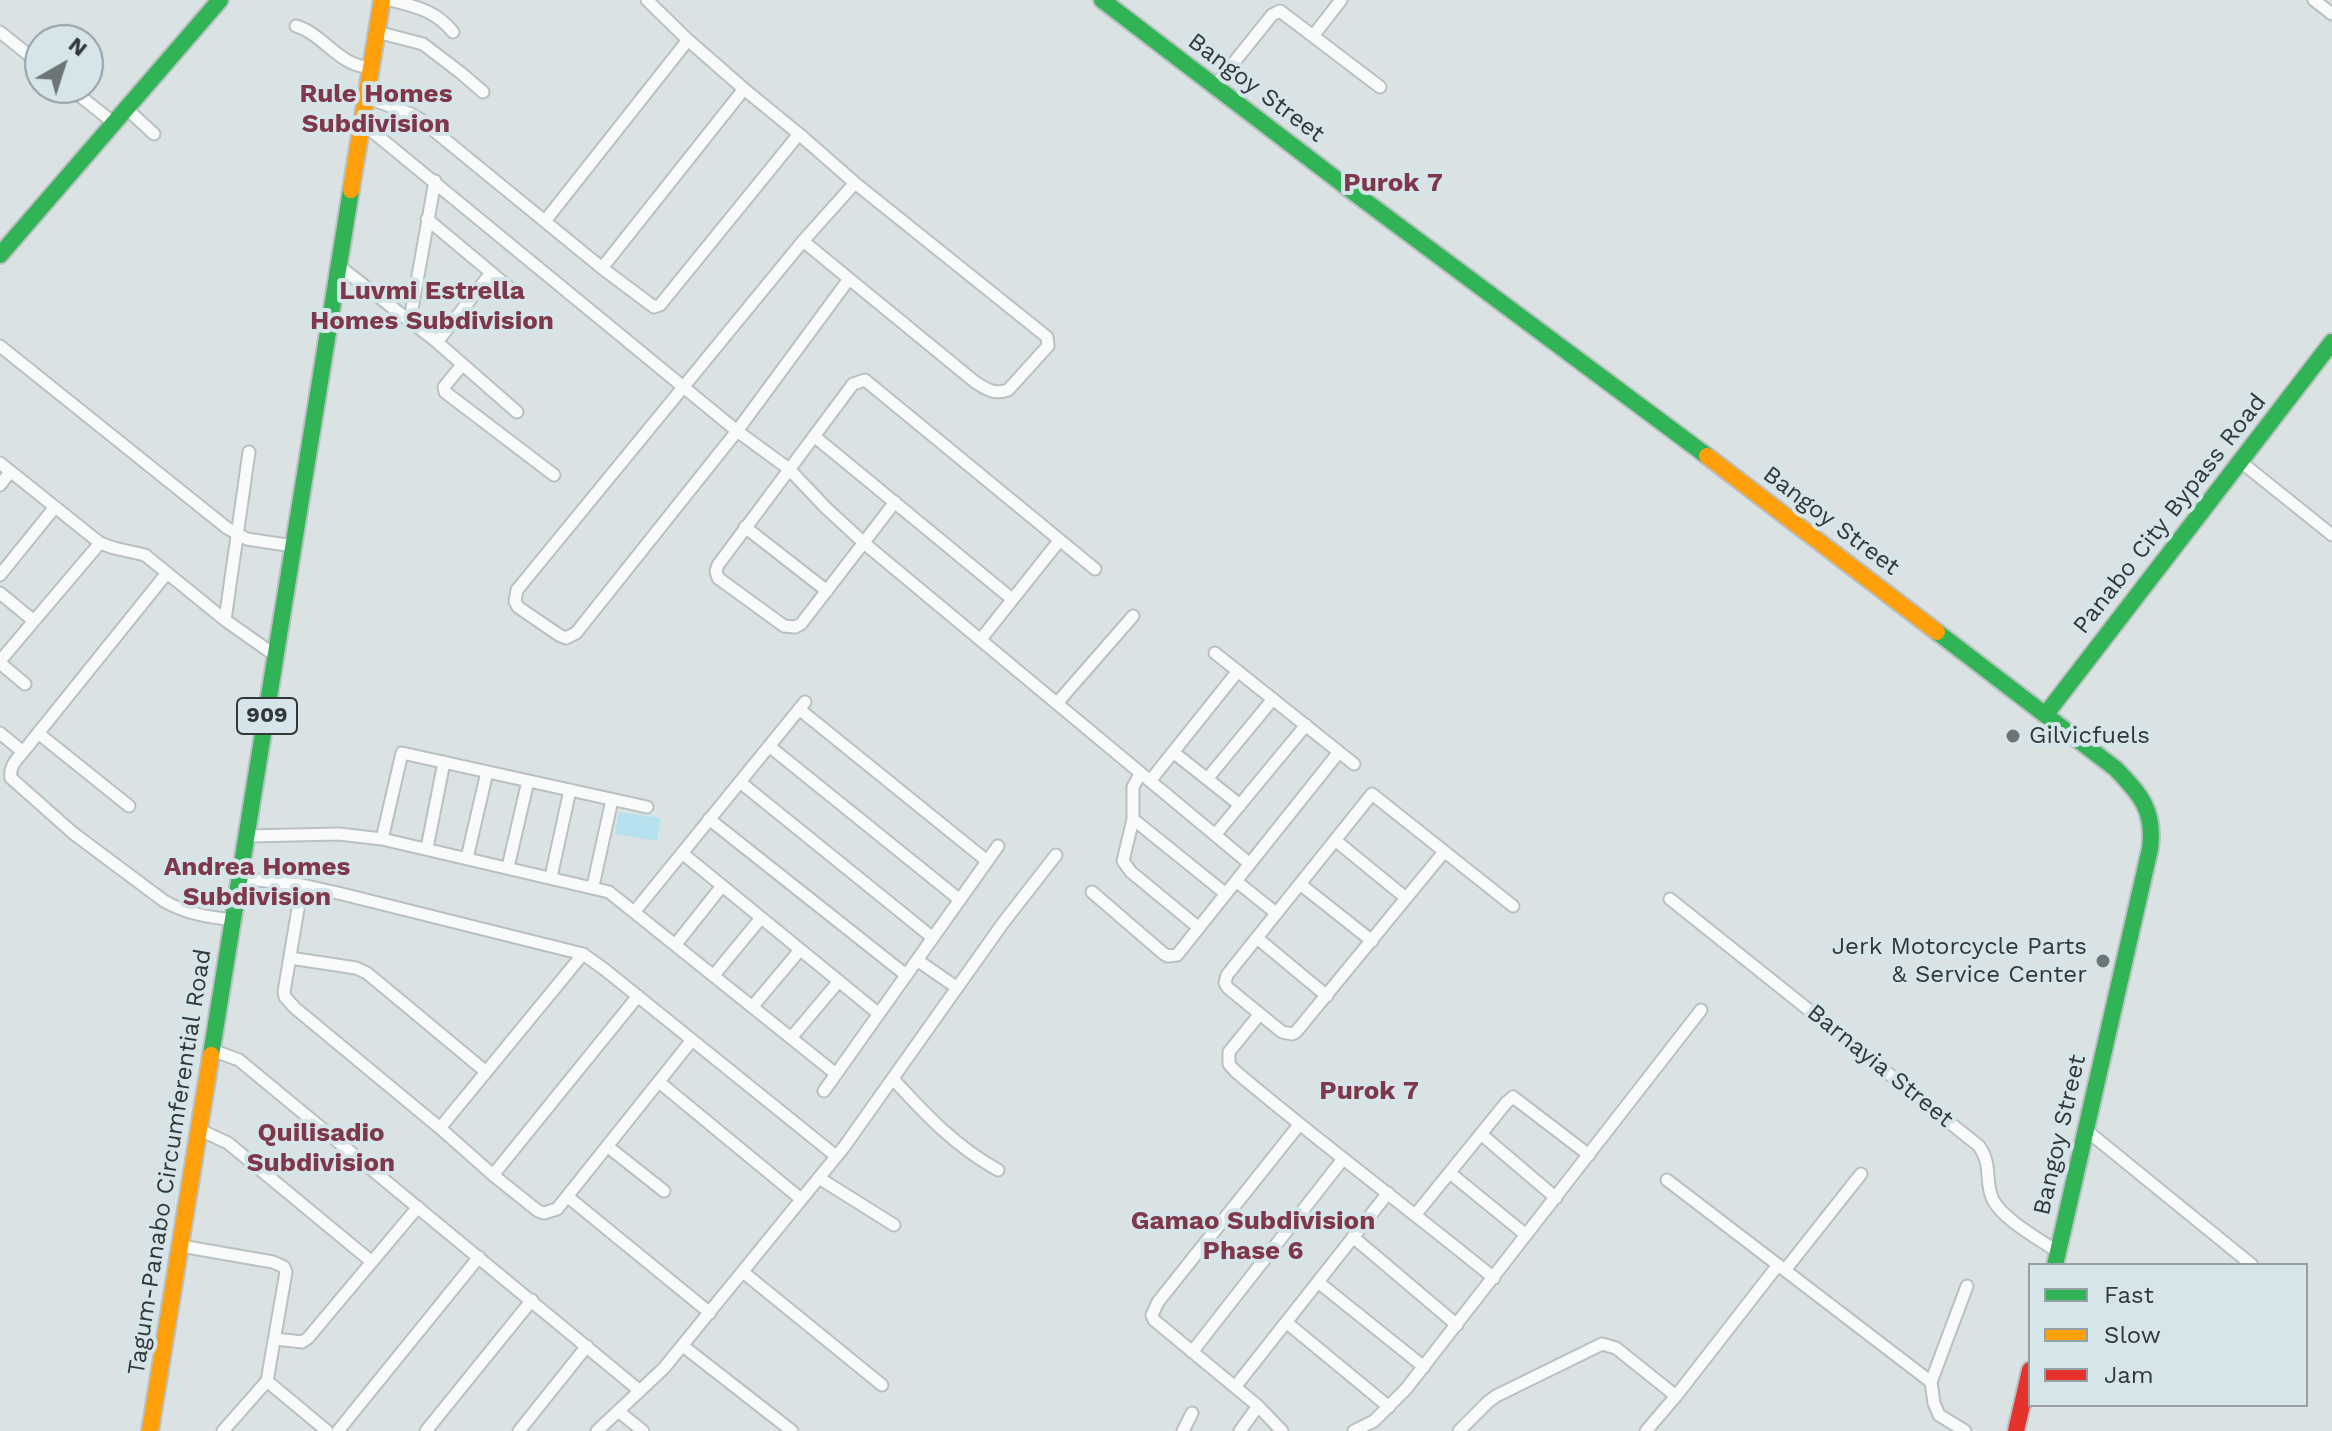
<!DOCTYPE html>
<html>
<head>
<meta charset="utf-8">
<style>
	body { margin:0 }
	#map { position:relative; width:2332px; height:1431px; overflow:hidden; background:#dae2e4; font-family:"Work Sans",sans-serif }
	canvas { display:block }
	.legend { position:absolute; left:2028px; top:1263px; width:280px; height:144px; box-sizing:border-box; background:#d5e5e9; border:2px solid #94a0a3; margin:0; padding:10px 14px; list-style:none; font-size:24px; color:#32383a }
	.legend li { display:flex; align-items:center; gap:16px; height:40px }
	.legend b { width:40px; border:2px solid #94a0a3 }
	.north { position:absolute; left:24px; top:24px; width:80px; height:80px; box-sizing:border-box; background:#d5e5e9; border:2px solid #94a0a3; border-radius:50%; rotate:39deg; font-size:22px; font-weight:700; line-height:32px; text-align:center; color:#32383a }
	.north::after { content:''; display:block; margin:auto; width:28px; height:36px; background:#6d7476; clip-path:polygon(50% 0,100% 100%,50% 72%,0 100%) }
</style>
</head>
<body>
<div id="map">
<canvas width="2332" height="1431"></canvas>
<ul class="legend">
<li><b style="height:10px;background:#30b455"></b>Fast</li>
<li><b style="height:10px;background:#ff9f0a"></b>Slow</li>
<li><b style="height:10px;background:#e5322d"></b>Jam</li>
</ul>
<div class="north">N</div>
</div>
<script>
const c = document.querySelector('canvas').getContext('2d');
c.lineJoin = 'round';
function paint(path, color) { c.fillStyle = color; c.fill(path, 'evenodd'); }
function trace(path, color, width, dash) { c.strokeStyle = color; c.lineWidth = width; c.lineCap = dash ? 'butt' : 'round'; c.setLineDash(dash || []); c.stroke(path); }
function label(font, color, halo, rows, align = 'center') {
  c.font = font + ' "Work Sans",sans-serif'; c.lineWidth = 8; c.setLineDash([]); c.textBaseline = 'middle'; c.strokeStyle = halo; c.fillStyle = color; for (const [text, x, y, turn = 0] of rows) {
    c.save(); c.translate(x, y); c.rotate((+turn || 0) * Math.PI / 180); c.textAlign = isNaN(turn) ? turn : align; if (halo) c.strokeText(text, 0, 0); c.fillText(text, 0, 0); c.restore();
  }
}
paint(new Path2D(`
	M 619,812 L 661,818 L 657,841 L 615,834 Z`), '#b5e1ee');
const street = new Path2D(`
	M 390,0 C 416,7 435,10 453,32
	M 647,0 L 688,40 L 744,89 L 799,134 L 855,183 L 1047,337 L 1048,346 L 1008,390 C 994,395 986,389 975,382 L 803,241
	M 2314,0 L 2332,14
	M 296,26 C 324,34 340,68 371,67
	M 0,32 L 40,64
	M 377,32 L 423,44 L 461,73 L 483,92
	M 1313,36 L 1341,0
	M 1215,86 L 1272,15 L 1280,11 L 1380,87
	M 70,88 L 115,124
	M 366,97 L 411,114 L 421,120 L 602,268 L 654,307 L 660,305 L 799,134
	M 127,109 L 154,134
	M 362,123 L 737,431 L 789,469 L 826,508 L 864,543 L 1250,864
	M 427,219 L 512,290
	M 545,221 L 688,40
	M 339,266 L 437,342 L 517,412
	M 602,268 L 744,89
	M 849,279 L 737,431 L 576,633 L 566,638 L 559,635 L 518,607 L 515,601 L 517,590 L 803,241 L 855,183
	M 410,320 L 435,181
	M 437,342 L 491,273
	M 0,346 L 227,528 L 247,539 L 293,546
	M 462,365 L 444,387 L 445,392 L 554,475
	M 814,436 L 1012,599
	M 2241,462 L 2332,535
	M 0,463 L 100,543 L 114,548 L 145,555 L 225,620 L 276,656
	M 0,485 L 10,472
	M 895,502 L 801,624 L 795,627 L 784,626 L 718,578 L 716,571 L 718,565 L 853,384 L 865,380 L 1095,569
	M 745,527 L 827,591
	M 0,575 L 55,507
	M 0,593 L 34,621
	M 225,620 L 249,452
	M 981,639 L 1059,541
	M 1215,653 L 1354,764
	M 0,661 L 100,543
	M 0,663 L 25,684
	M 1058,702 L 1133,616
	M 799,709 L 987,861
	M 0,733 L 23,752 C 16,760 9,767 11,778 L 73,833 L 164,901 C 187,914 208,917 234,920
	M 38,733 L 129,806
	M 769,746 L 960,900
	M 23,752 L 167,573
	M 1173,752 L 1240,805
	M 1140,774 L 1133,787 L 1133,819 L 1123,861 L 1131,872 L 1199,928
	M 1207,779 L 1273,699
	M 1150,781 L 1238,671
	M 740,782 L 933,938
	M 709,819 L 906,975
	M 1133,819 L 1226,894
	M 1215,835 L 1306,725
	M 247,836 L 339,834 L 382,839 L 609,892 L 836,1074
	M 382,839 L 402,753 L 647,807
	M 1335,840 L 1406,898
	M 427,848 L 444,762
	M 1444,852 L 1296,1032 L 1292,1034 L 1282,1032 L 1228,988 L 1225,983 L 1227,975 L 1372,794 L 1513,906
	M 682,853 L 879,1014
	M 467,858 L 487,772
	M 508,867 L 528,781
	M 551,877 L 570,790
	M 240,878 L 302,885 L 338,893 L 583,954 L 604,969 L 836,1156
	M 1236,881 L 1276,913
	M 1300,884 L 1372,941
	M 302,885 L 284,992 L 285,997 L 295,1008 L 440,1128 L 493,1175 L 538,1211 L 544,1213 L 557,1209 L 692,1040
	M 593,886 L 612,800
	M 1092,892 L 1164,954 L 1168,956 L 1177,955 L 1339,752
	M 1670,899 L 1979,1146 C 1993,1166 1984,1182 1993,1200 C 2004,1220 2039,1239 2058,1252
	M 635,911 L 805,702
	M 1257,938 L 1327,996
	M 676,944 L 722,886
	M 290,958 L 356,968 L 367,973 L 485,1071
	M 917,960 L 956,987
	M 714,975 L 761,918
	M 753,1006 L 800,950
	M 1259,1015 L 1229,1052 L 1229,1064 L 1235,1071 C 1319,1142 1408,1208 1494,1278
	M 791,1038 L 839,981
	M 212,1050 L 239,1060 L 640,1391
	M 893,1079 C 925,1114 956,1147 998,1170
	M 659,1082 L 801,1199
	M 824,1091 L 998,846
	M 440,1128 L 583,954
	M 200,1130 L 228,1143 L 372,1262
	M 2086,1130 L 2252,1265
	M 1481,1134 L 1556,1198
	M 607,1146 L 664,1191
	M 1450,1173 L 1526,1235
	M 493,1175 L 638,996
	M 819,1178 L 894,1225
	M 1667,1180 L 1931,1382
	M 568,1197 L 710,1313
	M 1416,1214 L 1506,1103 L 1513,1097 L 1589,1155
	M 1353,1237 L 1457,1325
	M 181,1246 L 273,1262 L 284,1267 L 286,1272 L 267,1381 L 223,1431
	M 1785,1270 L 1861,1174
	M 743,1272 L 882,1385
	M 1318,1282 L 1424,1367
	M 1286,1322 L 1389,1407
	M 276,1339 L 302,1342 L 308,1338 L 418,1207
	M 683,1346 L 792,1431
	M 1192,1352 L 1343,1159
	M 267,1381 L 327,1431
	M 1235,1387 L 1388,1193
	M 618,1411 L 643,1431
	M 338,1431 L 479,1257
	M 426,1431 L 532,1300
	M 519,1431 L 587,1346
	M 597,1431 L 664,1368 L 844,1147 L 1003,923 L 1056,855
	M 1183,1431 L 1192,1413
	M 1240,1431 L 1258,1406
	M 1282,1431 L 1258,1406 L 1154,1320 L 1152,1315 L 1158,1302 L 1299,1125
	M 1354,1431 L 1374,1421 L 1406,1389 L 1701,1010
	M 1459,1431 L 1488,1402 L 1496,1396 L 1602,1344 L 1616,1348 L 1676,1396 L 1778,1265
	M 1646,1431 L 1676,1396
	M 1965,1431 L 1939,1415 L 1934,1403 L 1931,1382 L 1967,1286`);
const fast = new Path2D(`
	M 1102,0 L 1357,195 L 1707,456
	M 0,255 L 220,0
	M 1937,632 L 2116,769 C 2141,795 2155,811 2150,849 L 2055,1265
	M 2046,714 L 2332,342
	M 211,1055 L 351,190`);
const slow = new Path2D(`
	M 351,190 L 382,0
	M 1707,456 L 1937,632
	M 150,1431 L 211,1055`);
const jam = new Path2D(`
	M 2016,1431 L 2030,1370`);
trace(street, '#bac0c2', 15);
trace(fast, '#bac0c2', 20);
trace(slow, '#bac0c2', 20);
trace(jam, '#bac0c2', 20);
trace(street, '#f9fbfb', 11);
trace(fast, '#30b455', 16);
trace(slow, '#ff9f0a', 16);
trace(jam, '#e5322d', 16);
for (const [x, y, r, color] of [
	[2013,736,8,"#6d7476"],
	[2103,961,8,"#6d7476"]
]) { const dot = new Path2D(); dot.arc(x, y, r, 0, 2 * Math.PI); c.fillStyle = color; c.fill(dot); trace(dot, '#d5e5e9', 3); }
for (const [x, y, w] of [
	[267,716,60]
]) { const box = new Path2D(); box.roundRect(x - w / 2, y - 18, w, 36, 6); c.fillStyle = '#d5e5e9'; c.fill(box); trace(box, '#32383a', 2); }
label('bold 22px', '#32383a', null, [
	["909",267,716]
]);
label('24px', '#32383a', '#d5e5e9', [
	["Bangoy Street",1256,88,37],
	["Panabo City Bypass Road",2170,514,-52],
	["Bangoy Street",1831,521,37],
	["Barnayia Street",1880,1066,39],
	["Bangoy Street",2060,1135,-77],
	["Tagum-Panabo Circumferential Road",170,1162,-81]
]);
label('24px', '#32383a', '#d5e5e9', [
	["Gilvicfuels",2029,736],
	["Jerk Motorcycle Parts",2087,947,"right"],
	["& Service Center",2087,975,"right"]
], 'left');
label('bold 26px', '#7f384b', '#d5e5e9', [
	["Rule Homes",376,94],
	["Subdivision",376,124],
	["Purok 7",1393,183],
	["Luvmi Estrella",432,291],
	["Homes Subdivision",432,321],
	["Andrea Homes",257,867],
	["Subdivision",257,897],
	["Purok 7",1369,1091],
	["Quilisadio",321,1133],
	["Subdivision",321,1163],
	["Gamao Subdivision",1253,1221],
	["Phase 6",1253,1251]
]);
</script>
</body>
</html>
